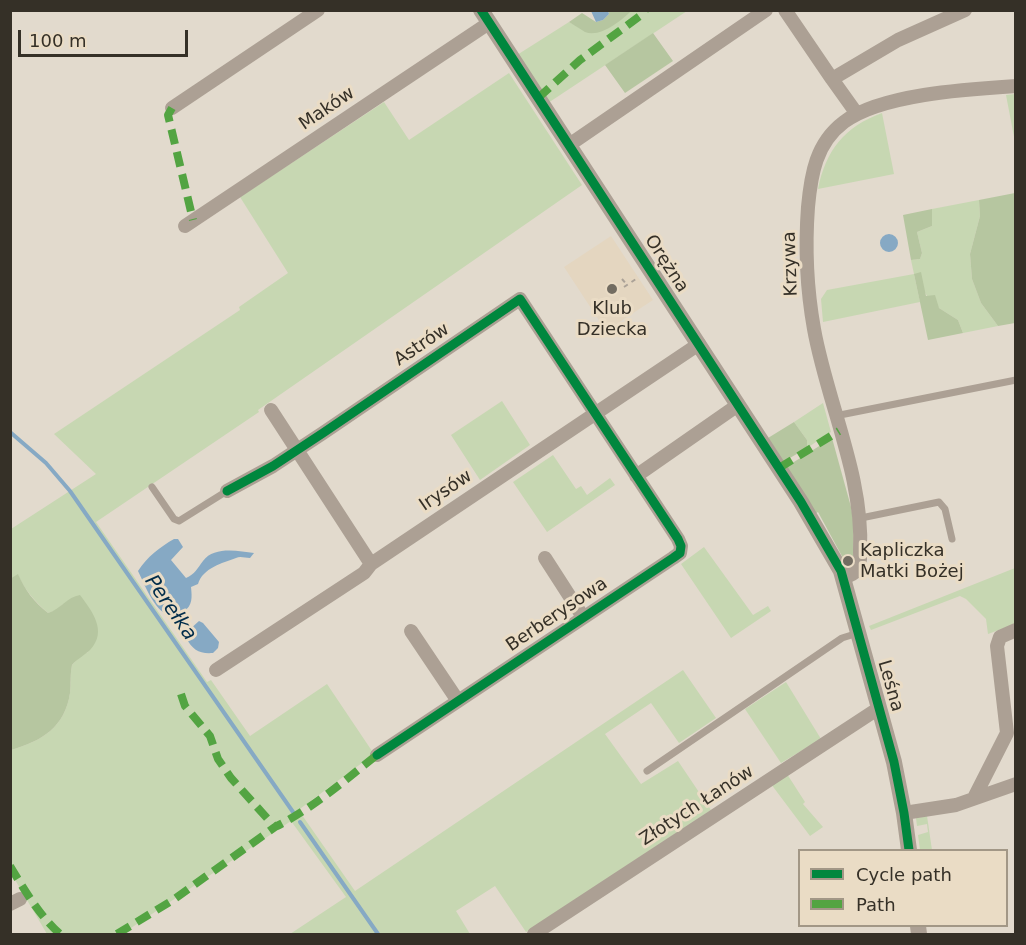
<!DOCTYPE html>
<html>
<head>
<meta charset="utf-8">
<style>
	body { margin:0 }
	#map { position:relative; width:1026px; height:945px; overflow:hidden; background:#e2dacd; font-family:"DejaVu Sans",sans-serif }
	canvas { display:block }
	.frame { position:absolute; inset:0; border:12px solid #353027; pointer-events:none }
	.legend { position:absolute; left:798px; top:849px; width:210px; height:78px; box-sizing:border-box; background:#eadcc5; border:2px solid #a29786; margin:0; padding:8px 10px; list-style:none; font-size:18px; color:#353027 }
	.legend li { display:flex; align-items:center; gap:12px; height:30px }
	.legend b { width:30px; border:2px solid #a29786 }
	.scale { position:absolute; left:18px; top:30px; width:170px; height:27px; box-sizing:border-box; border:3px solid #353027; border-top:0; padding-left:8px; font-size:18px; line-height:21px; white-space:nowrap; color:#353027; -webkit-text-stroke:4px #eadcc5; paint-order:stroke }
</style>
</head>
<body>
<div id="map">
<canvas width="1026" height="945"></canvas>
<div class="frame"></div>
<ul class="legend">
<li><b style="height:8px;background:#00873e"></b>Cycle path</li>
<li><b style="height:8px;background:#53a442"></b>Path</li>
</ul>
<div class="scale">100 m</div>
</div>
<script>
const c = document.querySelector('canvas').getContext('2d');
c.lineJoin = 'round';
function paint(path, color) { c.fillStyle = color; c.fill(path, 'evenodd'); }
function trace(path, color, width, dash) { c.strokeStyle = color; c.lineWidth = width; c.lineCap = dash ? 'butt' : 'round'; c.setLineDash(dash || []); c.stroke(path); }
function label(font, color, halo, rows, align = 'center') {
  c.font = font + ' "DejaVu Sans",sans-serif'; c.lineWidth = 6; c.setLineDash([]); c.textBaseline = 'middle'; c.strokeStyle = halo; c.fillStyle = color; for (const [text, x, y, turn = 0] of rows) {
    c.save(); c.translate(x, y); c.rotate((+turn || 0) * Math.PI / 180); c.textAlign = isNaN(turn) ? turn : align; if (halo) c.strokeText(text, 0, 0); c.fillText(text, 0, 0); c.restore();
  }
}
paint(new Path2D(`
	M 611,236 L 653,300 L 606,331 L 564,267 Z`), '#e4d6c0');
paint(new Path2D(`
	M 631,11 L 687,11 L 548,103 L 517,55 L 569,22 L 587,32 Z
	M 509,73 L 582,185 L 258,410 L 259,412 L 96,522 L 207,682 L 211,680 L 250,736 L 327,684 L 374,754 L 289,817 L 292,821 L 302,815 L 355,891 L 683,670 L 716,718 L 679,743 L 651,703 L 605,734 L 641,784 L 678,761 L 711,810 L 526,932 L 495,886 L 456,911 L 470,934 L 290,934 L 346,897 L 291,821 L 122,934 L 47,934 L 11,873 L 11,750 C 42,741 65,727 70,693 C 71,684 70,674 72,665 L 81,655 L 88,652 L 63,604 L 57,610 L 48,613 C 35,602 25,590 18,575 L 11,579 L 11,529 L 96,474 L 54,434 L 240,310 L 239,307 L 288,273 L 240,197 L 384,102 L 409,140 Z
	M 1015,94 L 1016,94 L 1015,142 L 1006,95 Z
	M 882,113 L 894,174 L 818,189 C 826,150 844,127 882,113 Z
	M 979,200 L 980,216 L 970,254 L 972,279 L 981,303 L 998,326 L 963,333 L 958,320 L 939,308 L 927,296 L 914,274 L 920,302 L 823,322 L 821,299 L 827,290 L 914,274 L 911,260 L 920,259 L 922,253 L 917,232 L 932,226 L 932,209 Z
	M 502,401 L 530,445 L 480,480 L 451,435 Z
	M 823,403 L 831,432 L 807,448 L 807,440 L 794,422 Z
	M 553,455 L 576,489 L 581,486 L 587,495 L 610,478 L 615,485 L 547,532 L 513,482 Z
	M 704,547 L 753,615 L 768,606 L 771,611 L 731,638 L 681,564 Z
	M 1015,568 L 1015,624 L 988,634 L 986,619 L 966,599 L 960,596 L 871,630 L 869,626 Z
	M 786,682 L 821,739 L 781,763 L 745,709 Z
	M 787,774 L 805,802 L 803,804 L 823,827 L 810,836 L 771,784 Z
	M 927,816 L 932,850 L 920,850 L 918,835 L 928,832 L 927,824 L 917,826 L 916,818 Z`), '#c7d7b2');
paint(new Path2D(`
	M 608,11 L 631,11 C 621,21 600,38 585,32 C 580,29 574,25 569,22 L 582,13 L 596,22 L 603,20 L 609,14 Z
	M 653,33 L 673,61 L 625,93 L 605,65 Z
	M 1015,193 L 1015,323 L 998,326 L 981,303 L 972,279 L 970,254 L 980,216 L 979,200 Z
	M 932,209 L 932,226 L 917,232 L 922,253 L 920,259 L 911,260 L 903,215 Z
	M 921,272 L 926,296 L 935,295 L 939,308 L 958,320 L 963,333 L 928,340 L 914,274 Z
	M 794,422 L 807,440 L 807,448 L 783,462 L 768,438 Z
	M 832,438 L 851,507 L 854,524 L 853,556 L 843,558 L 818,512 L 815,514 L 786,467 Z
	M 18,574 C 25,590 34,602 48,613 C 61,609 67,597 80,595 C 92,611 108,631 90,650 C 85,655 77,659 72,665 C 70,674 71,684 70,693 C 65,727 42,741 11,750 L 10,579 Z`), '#b6c6a0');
paint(new Path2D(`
	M 591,11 L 608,11 L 609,14 L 603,20 L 596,22 Z
	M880 243a9 9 0 1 1 18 0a9 9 0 1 1-18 0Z
	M 174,539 L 178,539 L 183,547 L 171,560 L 186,578 C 195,574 197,569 203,561 C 214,546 238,551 254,553 L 250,558 C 245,558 240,556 236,558 C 222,563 203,568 198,584 L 191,587 C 192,597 193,606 183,612 C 160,628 146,587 138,571 C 147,557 160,547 174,539 Z
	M 199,621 L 203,623 L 219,642 L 218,648 L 213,653 C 199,654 193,650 186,638 L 188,631 Z`), '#86a9c4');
trace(new Path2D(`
	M 10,432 L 46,463 L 70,491 L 293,812
	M 300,822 L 378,934`), '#86a9c4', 4);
trace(new Path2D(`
	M 622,279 L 627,285
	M 624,287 L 639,277`), '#aba297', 2, [4.5, 4.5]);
trace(new Path2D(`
	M 835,416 L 1016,380
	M 152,487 L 174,519 L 179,521 L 227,491
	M 861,518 L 939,502 L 945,509 L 952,539
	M 647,771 L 842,638 L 858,633`), '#aca094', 7);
trace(new Path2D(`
	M 785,10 L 832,79 L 898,40 L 965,10
	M 832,79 L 857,114
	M 172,108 L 318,10
	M 569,145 L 766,10
	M 185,226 L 489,23
	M 271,410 L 371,564
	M 636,476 L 738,405
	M 227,491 L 273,466 L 323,433 L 520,299 L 678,539 L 681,546 L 680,553 L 673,558 L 377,755
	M 545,558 L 583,617
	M 843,578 C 848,576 855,574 858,568 C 861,563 860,556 860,551 C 864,477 827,402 814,329 C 807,290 805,247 808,207 C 811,174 816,143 844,122 C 881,94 969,89 1016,86
	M 411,631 L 458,701
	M 216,670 L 364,573 L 371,564 L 699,344
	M 974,798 L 1007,733 L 997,646 L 1000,637 L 1016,630
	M 904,813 L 956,805 L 1016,784
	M 10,904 L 20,899
	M 534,934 L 879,708`), '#aca094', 14);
trace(new Path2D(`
	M 481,10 L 801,502 L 841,571 L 894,762 L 904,813 L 909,850
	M 918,926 L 919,934`), '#aca094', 16);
trace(new Path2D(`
	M 538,98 L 580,60 L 644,13 L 645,10
	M 172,108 L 168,115 L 193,220
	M 779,468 L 839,431
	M 181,694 L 185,706 L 210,736 L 218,759 L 231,778 L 275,827
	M 10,866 C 25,891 39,915 60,934
	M 117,934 L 173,900 L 275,827 C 312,809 345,780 377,755`), '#53a442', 8, [15, 8]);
trace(new Path2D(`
	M 481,10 L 801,502 L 841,571 L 894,762 L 904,813 L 909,850
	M 227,491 L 273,466 L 323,433 L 520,299 L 678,539 L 681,546 L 680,553 L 673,558 L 377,755`), '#00873e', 9);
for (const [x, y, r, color] of [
	[612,289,6,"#726c61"],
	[848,561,6,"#726c61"]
]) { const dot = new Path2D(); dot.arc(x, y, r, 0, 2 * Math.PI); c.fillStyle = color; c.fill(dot); trace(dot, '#eadcc5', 2); }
label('18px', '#353027', '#eadcc5', [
	["Maków",327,109,-34],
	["Orężna",666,264,57],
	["Krzywa",791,264,-92],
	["Astrów",422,345,-34],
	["Irysów",446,491,-34],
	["Berberysowa",557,615,-34],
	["Leśna",890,686,74],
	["Złotych Łanów",697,806,-33]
]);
label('18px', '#353027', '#eadcc5', [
	["Klub",612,309],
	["Dziecka",612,330],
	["Kapliczka",860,551,"left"],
	["Matki Bożej",860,572,"left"]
]);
label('italic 20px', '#002c4a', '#eadcc5', [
	["Perełka",170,608,55]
]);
</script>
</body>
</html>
